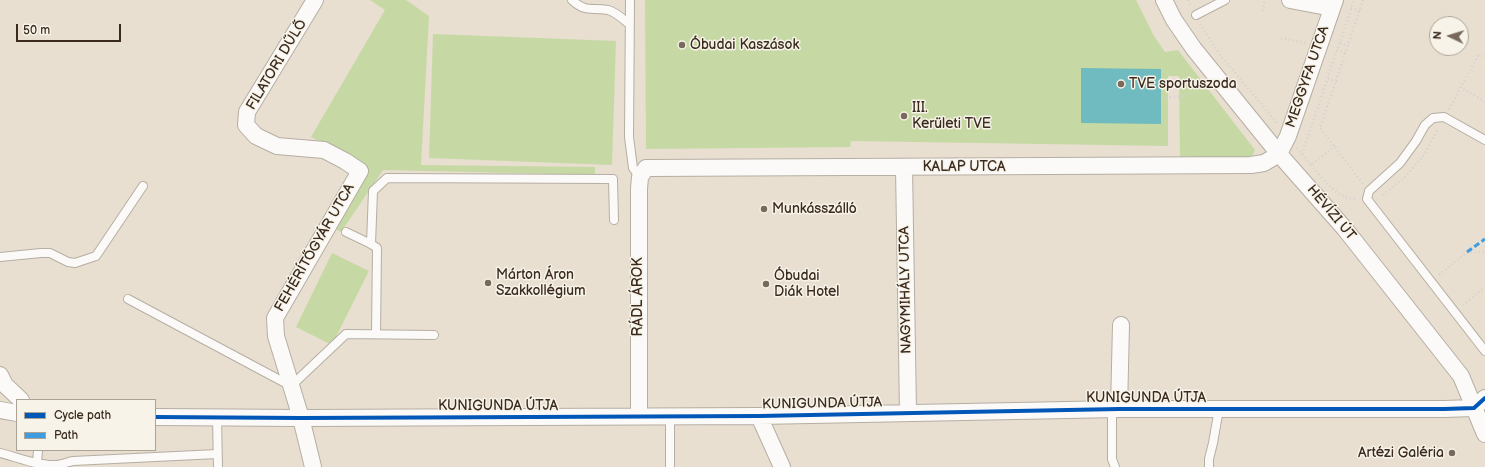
<!DOCTYPE html>
<html>
<head>
<meta charset="utf-8">
<style>
	body { margin:0 }
	#map { position:relative; width:1485px; height:467px; overflow:hidden; background:#e8dfd0; font-family:"Balsamiq Sans",sans-serif }
	canvas { display:block }
	.legend { position:absolute; left:16px; top:399px; width:140px; height:52px; box-sizing:border-box; background:#f7f3e8; border:1px solid #aca397; margin:0; padding:5px 7px; list-style:none; font-size:12px; color:#3b2a1e }
	.legend li { display:flex; align-items:center; gap:8px; height:20px }
	.legend b { width:20px; border:1px solid #aca397 }
	.north { position:absolute; left:1429px; top:16px; width:40px; height:40px; box-sizing:border-box; background:#f7f3e8; border:1px solid #aca397; border-radius:50%; rotate:274deg; font-size:11px; font-weight:700; line-height:16px; text-align:center; color:#3b2a1e }
	.north::after { content:''; display:block; margin:auto; width:14px; height:18px; background:#78695c; clip-path:polygon(50% 0,100% 100%,50% 72%,0 100%) }
	.scale { position:absolute; left:16px; top:24px; width:105px; height:18px; box-sizing:border-box; border:2px solid #3b2a1e; border-top:0; padding-left:5px; font-size:12px; line-height:14px; white-space:nowrap; color:#3b2a1e; -webkit-text-stroke:3px #f7f3e8; paint-order:stroke }
</style>
</head>
<body>
<div id="map">
<canvas width="1485" height="467"></canvas>
<ul class="legend">
<li><b style="height:5px;background:#0057b8"></b>Cycle path</li>
<li><b style="height:5px;background:#3f9ce0"></b>Path</li>
</ul>
<div class="north">N</div>
<div class="scale">50 m</div>
</div>
<script>
const c = document.querySelector('canvas').getContext('2d');
c.lineJoin = 'round';
function paint(path, color) { c.fillStyle = color; c.fill(path, 'evenodd'); }
function trace(path, color, width, dash) { c.strokeStyle = color; c.lineWidth = width; c.lineCap = dash ? 'butt' : 'round'; c.setLineDash(dash || []); c.stroke(path); }
function label(font, color, halo, rows, align = 'center') {
  c.font = font + ' "Balsamiq Sans",sans-serif'; c.lineWidth = 3; c.setLineDash([]); c.textBaseline = 'middle'; c.strokeStyle = halo; c.fillStyle = color; for (const [text, x, y, turn = 0] of rows) {
    c.save(); c.translate(x, y); c.rotate((+turn || 0) * Math.PI / 180); c.textAlign = isNaN(turn) ? turn : align; if (halo) c.strokeText(text, 0, 0); c.fillText(text, 0, 0); c.restore();
  }
}
paint(new Path2D(`
	M 370,0 L 406,0 L 429,16 L 421,165 L 595,167 L 595,175 L 383,170 L 341,232 L 334,228 L 357,161 L 311,137 L 385,10 Z
	M 645,0 L 1136,0 L 1154,36 L 1165,52 L 1178,50 L 1255,150 L 1252,157 L 1180,157 L 1179,76 L 1168,76 L 1168,146 L 851,141 L 850,147 L 646,149 Z
	M 433,34 L 616,41 L 612,165 L 429,158 Z
	M 332,253 L 369,271 L 332,345 L 296,327 Z`), '#c6d9a4');
paint(new Path2D(`
	M 1081,68 L 1161,69 L 1161,124 L 1081,123 Z`), '#70bbc0');
const lane = new Path2D(`
	M 572,0 C 586,13 591,7 608,10 C 616,12 623,19 629,24
	M 630,0 L 629,137 L 633,168 L 640,177
	M 1196,15 L 1225,0
	M 1485,140 L 1444,117 L 1433,118 L 1425,125 L 1416,141 L 1400,163 L 1369,191 L 1367,199 L 1485,351
	M 346,232 L 371,244 L 377,248 L 376,334
	M 371,244 L 373,191 L 387,178 L 613,179 L 614,220
	M 0,257 L 41,253 L 50,253 L 68,262 L 75,263 L 96,256 L 143,186
	M 128,299 L 291,386 L 346,334 L 434,335
	M 1112,409 L 1112,459 L 1115,467
	M 670,416 L 670,467
	M 217,417 L 218,467
	M 0,453 C 17,457 38,466 55,465 C 61,465 68,462 73,461 L 217,454
	M 37,463 L 38,450
	M 1209,467 L 1209,459 L 1213,443 L 1219,409`);
const street = new Path2D(`
	M 1164,0 L 1174,20 L 1194,49 L 1279,154 L 1345,229 L 1461,376 L 1485,434
	M 1290,0 L 1332,8
	M 904,167 L 908,412
	M 0,375 L 5,385 L 21,400
	M 1119,409 L 1121,325
	M 0,410 L 17,413
	M 639,416 L 639,189 L 640,177 L 646,168 L 1251,165 L 1264,163 L 1279,154 L 1288,136 L 1335,0
	M 759,416 L 782,467
	M 155,417 L 301,418 L 759,416 L 1119,409 L 1444,409 L 1474,408 L 1485,398
	M 313,467 L 301,418 L 276,336 L 275,318 L 360,171 L 345,161 L 324,150 L 277,146 L 256,136 L 246,125 L 247,112 L 315,0`);
trace(lane, '#b5aea3', 10);
trace(street, '#b5aea3', 18);
trace(new Path2D(`
	M 1188,0 L 1191,7
	M 1363,0 L 1320,128 L 1363,184
	M 1351,8 L 1361,11
	M 1263,11 L 1265,0
	M 1200,24 L 1221,56 L 1278,124
	M 1281,38 L 1306,43
	M 1340,43 L 1349,46
	M 1337,50 L 1346,53
	M 1328,79 L 1338,82
	M 1460,87 L 1485,102
	M 1166,98 L 1184,96 L 1195,91
	M 1449,109 L 1478,56 L 1485,56
	M 1297,148 L 1311,165 L 1336,145
	M 1302,154 L 1354,0
	M 1311,165 C 1323,179 1336,198 1356,199
	M 1383,195 L 1405,177 L 1423,156 L 1438,129
	M 1439,275 L 1467,252 L 1485,252
	M 1463,305 L 1485,287`), '#d4d1cd', 2.5, [1, 3]);
trace(lane, '#fcfaf8', 8);
trace(street, '#fcfaf8', 16);
trace(new Path2D(`
	M 1467,252 L 1485,239`), '#3f9ce0', 3, [6, 3]);
trace(new Path2D(`
	M 155,417 L 301,418 L 759,416 L 1119,409 L 1444,409 L 1474,408 L 1485,398`), '#0057b8', 4);
for (const [x, y, r, color] of [
	[682,45,4,"#78695c"],
	[1121,84,4,"#78695c"],
	[904,116,4,"#78695c"],
	[764,209,4,"#78695c"],
	[488,283,4,"#78695c"],
	[766,284,4,"#78695c"],
	[1452,453,4,"#78695c"]
]) { const dot = new Path2D(); dot.arc(x, y, r, 0, 2 * Math.PI); c.fillStyle = color; c.fill(dot); trace(dot, '#f7f3e8', 1.5); }
label('14px', '#3b2a1e', '#f7f3e8', [
	["Óbudai Kaszások",690,45],
	["TVE sportuszoda",1129,84],
	["III.",912,108],
	["Kerületi TVE",912,124],
	["Munkásszálló",772,209],
	["Márton Áron",496,275],
	["Szakkollégium",496,291],
	["Óbudai",774,276],
	["Diák Hotel",774,292],
	["Artézi Galéria",1444,453,"right"]
], 'left');
label('14px', '#3b2a1e', '#f7f3e8', [
	["FILATORI DŰLŐ",277,65,-59],
	["MEGGYFA UTCA",1308,77,-71],
	["KALAP UTCA",964,167],
	["HÉVÍZI ÚT",1331,213,50],
	["FEHÉRÍTŐGYÁR UTCA",315,248,-60],
	["NAGYMIHÁLY UTCA",906,290,-91],
	["RÁDL ÁROK",638,297,-90],
	["KUNIGUNDA ÚTJA",1146,398],
	["KUNIGUNDA ÚTJA",822,404,-1],
	["KUNIGUNDA ÚTJA",498,406]
]);
</script>
</body>
</html>
